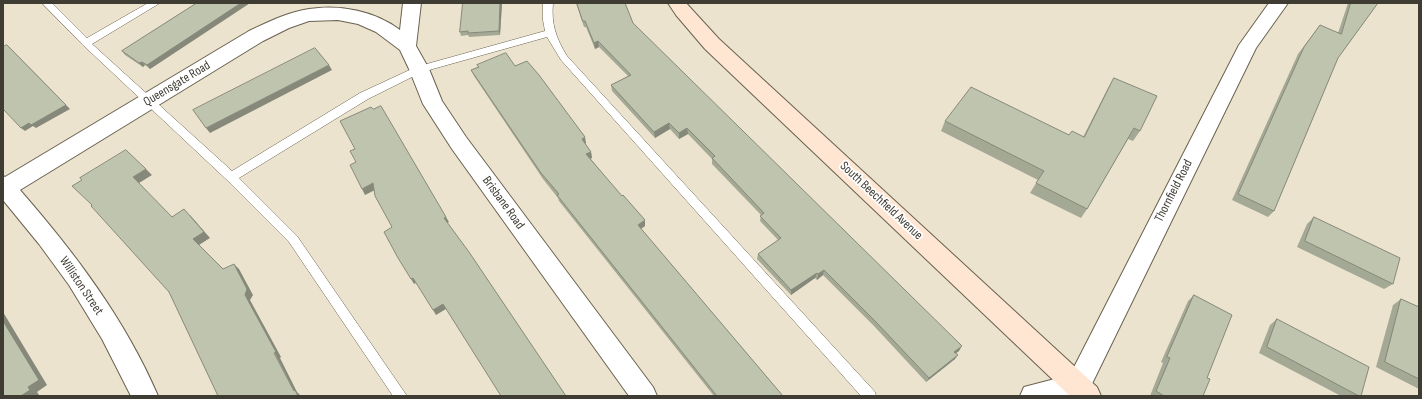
<!DOCTYPE html>
<html>
<head>
<meta charset="utf-8">
<style>
	body { margin:0 }
	#map { position:relative; width:1422px; height:399px; overflow:hidden; background:#ece3ce; font-family:"Sofia Sans Condensed",sans-serif }
	canvas { display:block }
	.frame { position:absolute; inset:0; border:4px solid #3f3c34; pointer-events:none }
</style>
</head>
<body>
<div id="map">
<canvas width="1422" height="399"></canvas>
<div class="frame"></div>
</div>
<script>
const c = document.querySelector('canvas').getContext('2d');
c.lineJoin = 'round';
function trace(path, color, width, dash) { c.strokeStyle = color; c.lineWidth = width; c.lineCap = dash ? 'butt' : 'round'; c.setLineDash(dash || []); c.stroke(path); }
function paint(path, color) { c.fillStyle = color; c.fill(path, 'evenodd'); }
function label(font, color, halo, rows, align = 'center') {
  c.font = font + ' "Sofia Sans Condensed",sans-serif'; c.lineWidth = 3.5; c.setLineDash([]); c.textBaseline = 'middle'; c.strokeStyle = halo; c.fillStyle = color; for (const [text, x, y, turn = 0] of rows) {
    c.save(); c.translate(x, y); c.rotate((+turn || 0) * Math.PI / 180); c.textAlign = isNaN(turn) ? turn : align; if (halo) c.strokeText(text, 0, 0); c.fillText(text, 0, 0); c.restore();
  }
}
const lane = new Path2D(`
	M 42,3 L 52,3 L 87,38 L 148,3 L 160,3 L 92,44 L 232,171 L 360,93 L 416,67 L 545,31 L 543,20 L 543,3 L 553,3 C 551,24 556,38 567,56 L 875,392 L 876,396 L 861,396 L 561,60 L 547,37 L 422,72 L 368,99 L 239,178 L 297,236 L 407,396 L 393,396 L 289,242 L 227,180 L 83,45 Z`);
const street = new Path2D(`
	M 403,3 L 421,3 L 416,46 L 429,69 L 442,101 L 466,137 L 653,387 L 657,396 L 629,396 L 452,149 L 423,104 L 409,69 L 400,50 L 376,32 L 358,24 L 338,20 L 309,21 L 289,28 L 263,41 L 20,190 C 74,252 125,319 158,396 L 131,396 L 102,339 L 69,285 L 39,244 L 3,200 L 3,176 L 5,177 L 249,31 C 268,22 288,12 309,9 C 340,4 375,11 400,30 Z
	M 1269,3 L 1288,3 L 1256,48 L 1086,396 L 1020,396 L 1024,387 L 1070,375 L 1239,45 Z`);
const secondary = new Path2D(`
	M 668,3 L 686,3 L 719,39 L 1097,387 L 1101,396 L 1070,396 L 705,49 L 676,15 Z`);
trace(lane, '#696250', 1);
trace(street, '#696250', 2);
trace(secondary, '#696250', 2);
paint(lane, '#fff');
paint(street, '#fff');
paint(secondary, '#fee6d2');
paint(new Path2D(`
	M 197,3 L 250,3 L 150,69 L 145,65 L 143,67 L 125,55 L 122,51 Z
	M 463,3 L 502,3 L 500,35 L 469,37 L 468,35 L 461,36 L 460,32 Z
	M 576,3 L 625,3 L 633,23 L 959,351 L 956,353 L 955,359 L 926,382 L 874,326 L 823,275 L 817,280 L 815,278 L 791,295 L 757,259 L 758,254 L 778,240 L 760,221 L 761,215 L 712,164 L 712,159 L 688,134 L 679,139 L 670,129 L 655,138 L 612,91 L 611,85 L 628,76 L 599,47 L 595,49 L 586,27 L 584,27 Z
	M 1348,3 L 1378,3 L 1338,58 L 1274,211 L 1268,217 L 1232,200 L 1298,54 L 1320,25 L 1338,33 Z
	M 477,65 L 515,66 L 586,143 L 585,144 L 591,152 L 592,158 L 590,158 L 645,226 L 641,229 L 783,396 L 714,396 L 559,201 L 558,198 L 543,179 L 474,76 L 471,70 L 478,67 Z
	M 1114,78 L 1140,131 L 1133,141 L 1128,139 L 1087,209 L 1081,218 L 1030,193 L 1038,180 L 941,131 L 945,121 L 1083,137 L 1108,88 Z
	M 1314,217 L 1393,284 L 1384,289 L 1297,247 L 1307,224 Z
	M 1194,295 L 1207,378 L 1203,396 L 1150,396 L 1163,363 L 1161,362 L 1188,301 Z
	M 1401,299 L 1419,307 L 1419,389 L 1376,367 L 1393,305 Z
	M 1277,319 L 1361,396 L 1341,396 L 1259,353 L 1270,325 Z`), '#a4a996');
paint(new Path2D(`
	M 241,3 L 250,3 L 150,69 L 147,65 Z
	M 500,3 L 502,3 L 500,35 L 499,31 Z
	M 598,41 L 599,47 L 595,49 L 594,43 Z
	M 7,45 L 70,109 L 36,128 L 33,126 L 25,131 L 21,128 Z
	M 142,62 L 145,65 L 143,67 L 139,63 Z
	M 329,65 L 332,70 L 210,133 L 206,128 Z
	M 669,123 L 670,129 L 655,138 L 654,132 Z
	M 687,128 L 688,134 L 679,139 L 679,133 Z
	M 585,137 L 586,143 L 583,145 L 582,139 Z
	M 591,152 L 592,158 L 588,160 L 586,154 Z
	M 146,169 L 152,175 L 139,183 L 133,177 Z
	M 373,183 L 377,189 L 365,195 L 362,189 Z
	M 190,215 L 210,238 L 199,245 L 193,239 Z
	M 446,217 L 449,222 L 447,223 L 444,218 Z
	M 645,220 L 645,226 L 639,230 L 638,225 Z
	M 234,264 L 239,269 L 253,295 L 250,300 L 281,357 L 280,358 L 297,392 L 301,396 L 298,396 L 294,391 L 245,295 Z
	M 824,270 L 823,275 L 817,280 L 818,274 Z
	M 817,273 L 815,278 L 791,295 L 791,290 Z
	M 413,278 L 416,283 L 414,284 L 411,279 Z
	M 443,304 L 446,309 L 436,315 L 433,310 Z
	M 3,312 L 47,385 L 37,392 L 39,395 L 37,396 L 21,396 L 28,387 L 3,321 Z
	M 962,346 L 959,351 L 952,356 L 954,352 Z
	M 958,355 L 955,359 L 926,382 L 929,378 Z`), '#86897a');
const building = new Path2D(`
	M 197,3 L 241,3 L 147,65 L 142,62 L 139,63 L 122,51 Z
	M 463,3 L 500,3 L 499,31 L 468,33 L 468,31 L 460,32 Z
	M 577,3 L 625,3 L 633,23 L 962,346 L 954,352 L 958,355 L 929,378 L 876,322 L 824,270 L 818,274 L 817,273 L 791,290 L 758,254 L 781,238 L 760,216 L 764,213 L 712,158 L 715,156 L 687,128 L 679,133 L 669,123 L 654,132 L 611,85 L 631,75 L 598,41 L 594,43 L 585,21 L 583,21 Z
	M 1351,3 L 1378,3 L 1338,58 L 1274,211 L 1238,194 L 1304,47 L 1320,25 L 1341,34 Z
	M 7,45 L 66,105 L 31,125 L 29,123 L 21,128 L 3,109 L 3,47 Z
	M 315,48 L 329,65 L 206,128 L 193,110 Z
	M 506,53 L 515,66 L 527,61 L 539,75 L 585,137 L 582,139 L 591,152 L 586,154 L 622,196 L 623,195 L 645,220 L 638,225 L 783,396 L 717,396 L 557,195 L 559,194 L 541,173 L 471,70 L 479,67 L 477,65 Z
	M 1114,78 L 1157,96 L 1140,131 L 1134,128 L 1087,209 L 1036,183 L 1044,171 L 945,121 L 971,87 L 1069,135 L 1072,131 L 1084,137 Z
	M 381,106 L 446,217 L 444,218 L 469,252 L 566,396 L 501,396 L 443,304 L 433,310 L 413,278 L 411,279 L 398,258 L 384,232 L 392,227 L 375,196 L 373,183 L 362,189 L 350,165 L 356,162 L 350,151 L 355,149 L 340,121 L 371,107 L 373,109 Z
	M 126,150 L 146,169 L 133,177 L 172,217 L 184,209 L 204,232 L 193,239 L 223,269 L 234,264 L 247,289 L 245,295 L 276,352 L 274,353 L 294,391 L 295,390 L 298,396 L 218,396 L 169,292 L 91,206 L 92,205 L 72,186 L 82,180 L 80,178 Z
	M 1314,217 L 1400,258 L 1393,284 L 1305,241 Z
	M 1194,295 L 1232,315 L 1207,378 L 1210,379 L 1203,396 L 1164,396 L 1156,391 L 1170,358 L 1167,357 Z
	M 1401,299 L 1419,307 L 1419,379 L 1385,362 Z
	M 1277,319 L 1369,367 L 1361,396 L 1359,396 L 1267,347 Z
	M 3,321 L 39,380 L 28,387 L 30,390 L 21,396 L 3,396 Z`);
paint(building, '#bfc4af');
trace(building, '#86897a', 1);
label('13px', '#3f3c34', '#fff', [
	["Queensgate Road",177,84,-31],
	["Thornfield Road",1174,191,-63],
	["South Beechfield Avenue",881,201,43],
	["Brisbane Road",503,203,54],
	["Williston Street",81,286,56]
]);
</script>
</body>
</html>
